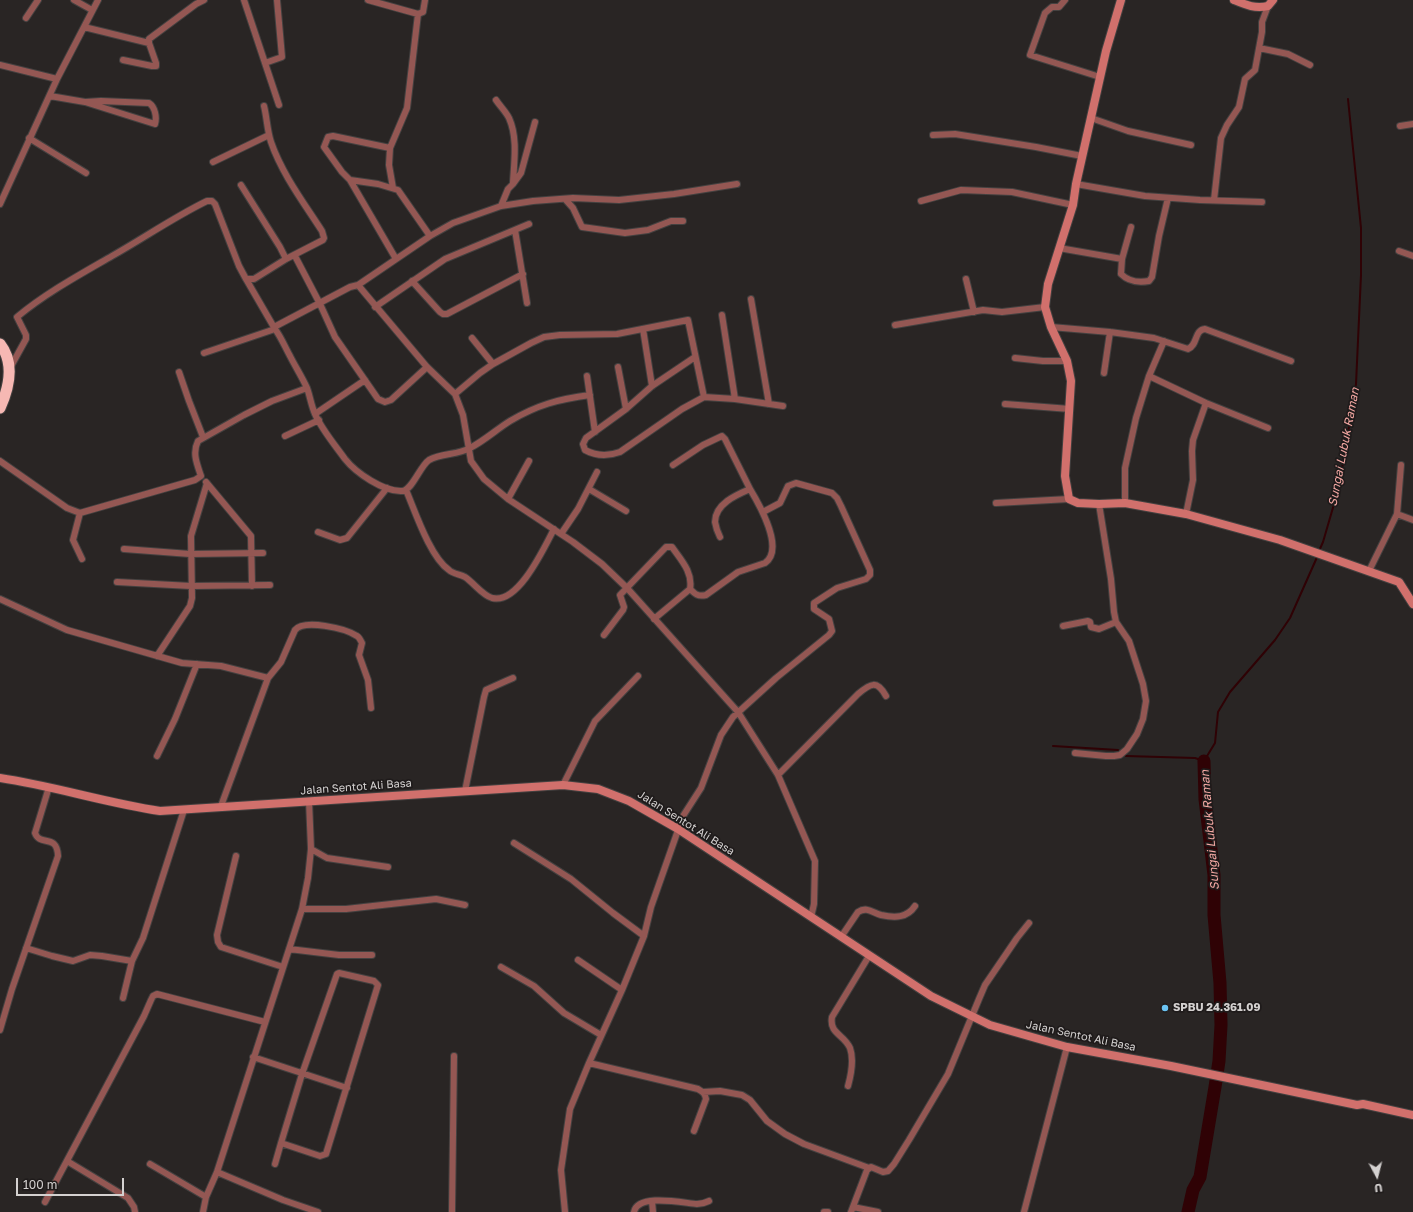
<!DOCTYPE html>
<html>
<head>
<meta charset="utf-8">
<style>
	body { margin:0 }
	#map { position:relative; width:1413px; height:1212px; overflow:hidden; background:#292524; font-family:"Golos Text",sans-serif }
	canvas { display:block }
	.north { position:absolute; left:1357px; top:1156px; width:40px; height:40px; -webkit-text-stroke:3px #1f1b1b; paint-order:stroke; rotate:173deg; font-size:11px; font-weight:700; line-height:16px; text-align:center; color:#d4d1d0 }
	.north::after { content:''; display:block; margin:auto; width:14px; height:18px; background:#d4d1d0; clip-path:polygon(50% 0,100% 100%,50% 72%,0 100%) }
	.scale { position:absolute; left:16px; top:1178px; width:108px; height:18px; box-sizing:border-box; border:2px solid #d4d1d0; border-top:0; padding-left:5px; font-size:12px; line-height:14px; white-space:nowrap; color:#d4d1d0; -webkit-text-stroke:3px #1f1b1b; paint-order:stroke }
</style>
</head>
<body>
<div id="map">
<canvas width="1413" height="1212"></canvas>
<div class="north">U</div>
<div class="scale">100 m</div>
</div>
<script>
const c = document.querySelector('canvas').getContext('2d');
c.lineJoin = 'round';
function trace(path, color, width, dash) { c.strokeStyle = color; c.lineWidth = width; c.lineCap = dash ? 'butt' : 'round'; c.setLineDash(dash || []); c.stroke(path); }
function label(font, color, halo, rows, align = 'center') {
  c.font = font + ' "Golos Text",sans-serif'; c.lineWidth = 3.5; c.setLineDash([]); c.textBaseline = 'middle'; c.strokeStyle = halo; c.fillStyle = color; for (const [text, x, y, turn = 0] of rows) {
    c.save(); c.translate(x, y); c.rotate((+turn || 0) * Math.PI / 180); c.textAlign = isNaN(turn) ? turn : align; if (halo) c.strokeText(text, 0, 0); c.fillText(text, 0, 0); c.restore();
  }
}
trace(new Path2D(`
	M 1319,551 L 1323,542 L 1339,487 L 1356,384 L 1361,275 L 1361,228 L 1348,99
	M 1053,746 L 1118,750
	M 1126,756 L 1195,758 L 1204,761 L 1215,743 L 1218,712 L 1230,692 L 1275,640 L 1290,618 L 1318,555`), '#2f0205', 2);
trace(new Path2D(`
	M 1188,1212 L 1193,1190 L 1200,1177 L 1215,1087 L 1219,1061 L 1221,1025 L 1220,983 L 1214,915 L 1214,875 L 1205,799 L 1204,761`), '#2f0205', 13);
const street = new Path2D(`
	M 74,0 L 92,10
	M 244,0 L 279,105
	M 368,0 L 418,14 L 423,12 L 425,0
	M 1065,0 L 1059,7 L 1052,7 L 1045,13 L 1030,55 L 1100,77
	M 26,18 L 38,0
	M 84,27 L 149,43
	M 1259,48 L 1288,54 L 1310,65
	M 123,60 L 152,66 L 156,66 L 156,63 L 149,43 L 149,39 L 196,4 L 204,0
	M 265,63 L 282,57 L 277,0
	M 0,65 L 57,79
	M 50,96 L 85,102 L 155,124 C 157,117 155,107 149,103 L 101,101 L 85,102
	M 496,100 C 500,106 506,112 509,118 C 518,138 514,162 513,183
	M 1091,118 L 1128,131 L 1191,145
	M 1400,126 L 1413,124
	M 933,135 L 955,134 L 1036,147 L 1082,156
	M 29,138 L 86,173
	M 390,148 L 333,136 L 328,137 L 324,147 L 342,172 L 350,180 L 378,184 L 398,190 L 430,236
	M 213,162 L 269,135
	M 350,180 L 396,259
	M 1076,184 L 1145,196 L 1200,200 L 1262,202
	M 241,185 L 280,247 L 286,259
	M 393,188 L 389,165 L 390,148 L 407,108 L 418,14
	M 565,199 L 573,208 L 582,227 L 625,233 L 648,230 L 671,221 L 683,221
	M 1214,200 L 1221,138 L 1227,125 L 1239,107 L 1245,79 L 1255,70 L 1262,32 L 1262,22 L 1268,6
	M 921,201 L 961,190 L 1012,192 L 1073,205
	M 0,204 L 57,79 L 98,0
	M 501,206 L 508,189 L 513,184 L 521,173 L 535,122
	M 1131,227 L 1122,259 L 1121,274 C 1129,282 1138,283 1149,281 L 1152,277 L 1159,236 L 1168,198
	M 515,230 L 527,303
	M 1059,248 L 1122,259
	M 1399,251 L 1413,256
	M 295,256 L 320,304 L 335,337 L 378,399 L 385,402 L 391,400 L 427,367
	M 966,279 L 974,312
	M 412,281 L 440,312 L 443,314 L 447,314 L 523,274
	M 358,285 L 430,236 L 453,223 L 501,206 L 533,201 L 573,198 L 619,200 L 674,194 L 737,184
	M 751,299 L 769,404
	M 375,307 L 445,259 L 529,224
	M 722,315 L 735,399
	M 895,325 L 983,310 L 1002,312 L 1045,307
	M 1051,327 L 1110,332 L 1154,338 L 1188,349 C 1198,345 1194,330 1205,329 L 1291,361
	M 643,329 L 652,386
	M 472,338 L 493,364
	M 204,353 L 275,329 L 246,279
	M 695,357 L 652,386 L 626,409 L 586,438 L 583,444 L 585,450 C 596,456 609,456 620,452 L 682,409 L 704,397 L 735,399 L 783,406
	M 1015,358 L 1043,361 L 1067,361
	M 618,367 L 626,409
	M 10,368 L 26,339 L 26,335 L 17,317 C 46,293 79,275 112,256 C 144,238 174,217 207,201 L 212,201 L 215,204 L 239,266 L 246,279 L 254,279 L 286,259 L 323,240 L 324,238 L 322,231 C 304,203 282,174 271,142 C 267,130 267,118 264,106
	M 179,372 L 189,401 L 203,437
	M 1104,373 L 1110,332
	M 587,376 L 595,432
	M 1149,376 L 1206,403 L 1268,428
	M 455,394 L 480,373 L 493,364 L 531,343 L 544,337 L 560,335 L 617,334 L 688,320 L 704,397
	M 590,395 C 559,399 537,405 510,421 C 497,429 484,441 470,448 C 458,455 442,453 429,460 C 420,466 412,491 402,491 C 384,492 356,473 345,459 C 335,445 322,430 315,414 C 311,405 310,396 307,388 C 302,377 295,366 290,356 C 285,347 281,337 275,329 L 276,326 L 350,287 L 358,285 L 427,367 L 455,394 L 463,415 L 471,461 L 484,479 L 508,499 L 573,542 L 602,564 L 627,588 L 738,712 L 778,775 L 815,861 L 814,904 L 811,917
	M 1005,404 L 1070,409
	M 315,414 L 365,380
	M 285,436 L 319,420
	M 0,461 L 67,508 L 80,513 L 195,480 L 201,476 C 197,464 192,453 198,441 L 244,415 L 272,401 L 307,388
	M 673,465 L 703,445 L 722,436 L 725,439 L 750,489
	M 206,482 L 251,536 L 252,586
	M 589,489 L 626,511
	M 406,490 C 415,511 430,557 449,570 C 453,574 460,574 465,577 C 474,583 482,595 492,598 C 518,605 544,548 554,529
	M 508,499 L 529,461
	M 996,503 L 1069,499
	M 1125,503 L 1125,468 L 1136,418 L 1149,376 L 1164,341
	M 80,513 L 73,540 L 82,559
	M 1186,514 L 1193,480 L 1192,451 L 1193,440 L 1206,403
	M 1397,514 L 1413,520
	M 318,532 L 340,540 L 347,538 L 387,488
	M 561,534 L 578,509 L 597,472
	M 124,549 L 190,554 L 263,553
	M 1369,571 L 1397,514 L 1401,465
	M 117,582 L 191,586 L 270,585
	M 0,599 L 67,630 L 168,659 L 182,663 L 221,666 L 268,678
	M 654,619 L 690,589 C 695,594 698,597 706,595 L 738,572 L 765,563 C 785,549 759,504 750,489 C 736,495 715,504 715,522 C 716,528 718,533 720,537
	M 1063,626 L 1088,621 L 1090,622 L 1091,627 L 1099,629 L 1116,622
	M 604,635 L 623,610 L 624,607 L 620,595 L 666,547 L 672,547 C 681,560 693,572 690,589
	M 157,656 L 190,606 L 192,598 L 191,536 L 207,483
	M 1075,753 L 1106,756 L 1114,756 L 1120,755 L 1127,749 L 1137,734 L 1143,719 L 1146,701 L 1143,684 L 1129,641 L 1116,622 L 1114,612 L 1111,579 L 1099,504
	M 157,756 L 175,719 L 197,664
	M 778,775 L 858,694 C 871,683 877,680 886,696
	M 563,785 L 595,721 L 638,676
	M 465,791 L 484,697 L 486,690 L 506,681 L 513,678
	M 221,806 L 268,678 L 281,662 L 295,630 C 304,619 345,628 357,636 C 359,637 361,641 362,643 L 359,655 L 368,680 L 371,708
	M 514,843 L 571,879 L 613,913 L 644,936
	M 311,849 L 327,858 L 388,867
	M 236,856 L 217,935 L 218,942 L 221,947 L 283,967
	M 302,909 L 346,909 L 436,899 L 465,905
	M 841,937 L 858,912 C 867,906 873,913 881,915 C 895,918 907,918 915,906
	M 26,948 L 52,956 L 73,961 L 90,955 L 102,956 L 132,961
	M 289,949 L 339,955 L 372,955
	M 578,960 L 622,990
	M 501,967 L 534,986 L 564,1013 L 601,1035
	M 339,973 L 374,981 L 378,985 L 326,1154 L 320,1156 L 281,1143 L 302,1074 L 337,974 Z
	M 123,998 L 132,961 L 143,938 L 184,810
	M 0,1030 L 12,989 L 58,856 C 57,833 40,847 35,833 L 49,787
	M 253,1057 L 347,1088
	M 589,1063 L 698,1089 C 703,1092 705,1093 706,1099 L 694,1131
	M 848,1086 C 851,1075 854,1059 850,1048 C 844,1034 829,1034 832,1017 L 869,956
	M 703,1092 L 720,1091 L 742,1095 L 750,1100 L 767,1121 L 785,1134 L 804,1144 L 869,1168
	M 67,1161 L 128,1198 L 134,1207 L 135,1212
	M 150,1164 L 206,1197
	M 275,1164 L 281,1143
	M 217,1172 L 283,1200 L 318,1212
	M 652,1201 L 653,1212
	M 45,1202 L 144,1016 L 151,1000 L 153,996 L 157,994 L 265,1022
	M 853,1207 L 878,1212
	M 203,1212 L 206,1197 L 217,1172 L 302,909 L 308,878 L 311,849 L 309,801
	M 452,1212 L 454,1056
	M 565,1212 L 561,1170 L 570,1109 L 589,1063 L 622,990 L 644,936 L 651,907 L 683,816 L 701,788 L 721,735 L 733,717 L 776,678 L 829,635 L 832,631 L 829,619 L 814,609 L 814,603 L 837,588 L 866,579 L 870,575 L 870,570 L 841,506 L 837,498 L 832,493 L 796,483 L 788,486 L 780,503 L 763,512
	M 634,1212 C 638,1193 683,1203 697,1204 C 701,1204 705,1203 709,1201
	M 824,1212 L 828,1212
	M 851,1212 L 867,1170 L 871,1167 L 883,1172 L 888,1171 L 894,1164 L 909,1140 L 948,1074 L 979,999 L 985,985 L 1017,938 L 1029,923
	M 1024,1212 L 1067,1047`);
const secondary = new Path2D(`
	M 1121,0 L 1106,51 L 1076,184 L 1073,205 L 1048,284 L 1045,307 L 1051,327 L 1067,361 L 1071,381 L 1065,476 L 1069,499 L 1078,503 L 1099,504 L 1125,503 L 1186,514 L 1280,540 L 1399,582 L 1413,604
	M 1234,0 C 1246,5 1255,9 1268,6 L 1273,0
	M 0,778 C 54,786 106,803 160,811 L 563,785 L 598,789 L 629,801 L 678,829 L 931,996 L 990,1025 L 1067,1047 L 1171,1066 L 1357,1105 L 1363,1104 L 1413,1115`);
const highway = new Path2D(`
	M 0,344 C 15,363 9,388 0,408`);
trace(street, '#444140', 8);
trace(secondary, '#444140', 10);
trace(highway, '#444140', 13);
trace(street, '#945753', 6);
trace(secondary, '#d1706c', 8);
trace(highway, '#f6b8b3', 11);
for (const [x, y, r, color] of [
	[1165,1008,4,"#6bc3f2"]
]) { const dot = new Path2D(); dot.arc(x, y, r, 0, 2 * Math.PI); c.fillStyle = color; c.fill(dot); trace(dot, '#1f1b1b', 1.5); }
label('11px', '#d4d1d0', '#1f1b1b', [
	["Jalan Sentot Ali Basa",356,787,-4],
	["Jalan Sentot Ali Basa",686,823,32],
	["Jalan Sentot Ali Basa",1081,1036,12]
]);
label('bold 11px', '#d4d1d0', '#1f1b1b', [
	["SPBU 24.361.09",1173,1008]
], 'left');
label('italic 12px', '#f4a8a3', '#1f1b1b', [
	["Sungai Lubuk Raman",1344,447,-79],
	["Sungai Lubuk Raman",1210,830,-95]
]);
</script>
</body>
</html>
